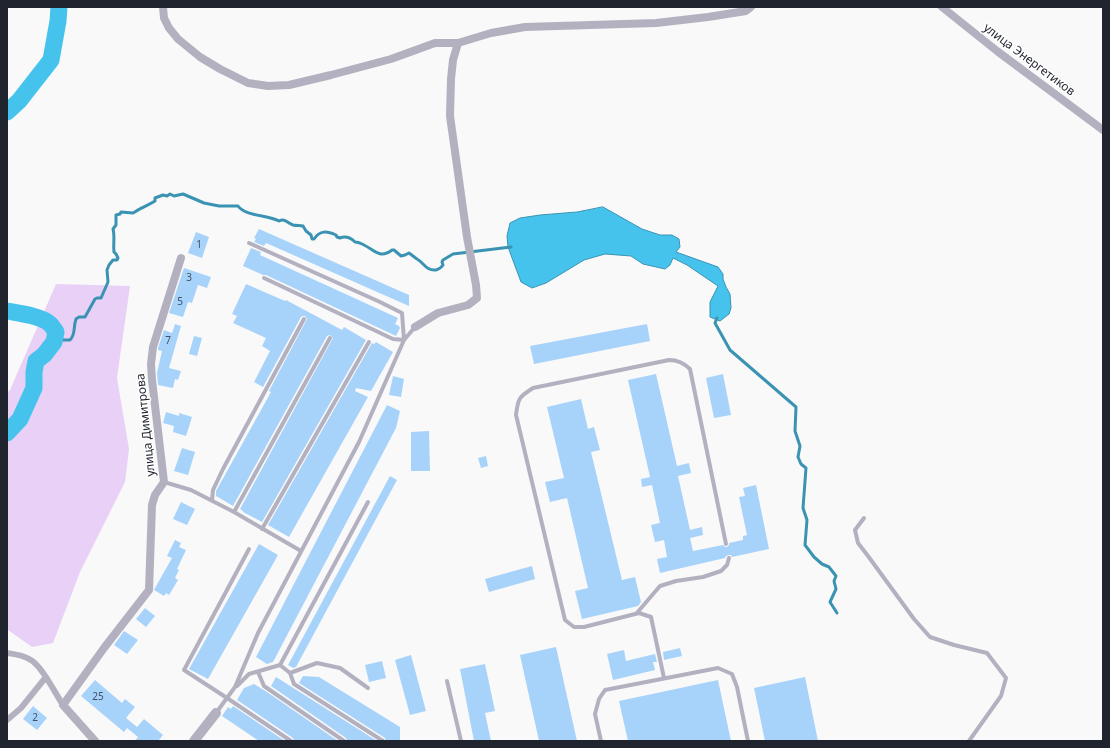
<!DOCTYPE html>
<html>
<head>
<meta charset="utf-8">
<style>
	body { margin:0 }
	#map { position:relative; width:1110px; height:748px; overflow:hidden; background:#f9f9f9; font-family:"Noto Sans",sans-serif }
	canvas { display:block }
	.frame { position:absolute; inset:0; border:8px solid #1f242f; pointer-events:none }
</style>
</head>
<body>
<div id="map">
<canvas width="1110" height="748"></canvas>
<div class="frame"></div>
</div>
<script>
const c = document.querySelector('canvas').getContext('2d');
c.lineJoin = 'round';
function paint(path, color) { c.fillStyle = color; c.fill(path, 'evenodd'); }
function trace(path, color, width, dash) { c.strokeStyle = color; c.lineWidth = width; c.lineCap = dash ? 'butt' : 'round'; c.setLineDash(dash || []); c.stroke(path); }
function label(font, color, halo, rows, align = 'center') {
  c.font = font + ' "Noto Sans",sans-serif'; c.lineWidth = 3; c.setLineDash([]); c.textBaseline = 'middle'; c.strokeStyle = halo; c.fillStyle = color; for (const [text, x, y, turn = 0] of rows) {
    c.save(); c.translate(x, y); c.rotate((+turn || 0) * Math.PI / 180); c.textAlign = isNaN(turn) ? turn : align; if (halo) c.strokeText(text, 0, 0); c.fillText(text, 0, 0); c.restore();
  }
}
paint(new Path2D(`
	M 56,284 L 130,286 L 117,378 L 129,449 L 125,482 L 80,572 L 53,643 L 32,647 L 8,630 L 7,618 L 7,393 L 10,390 Z`), '#e9d0f7');
const water = new Path2D(`
	M 603,207 L 642,229 L 660,235 L 672,235 L 679,239 L 680,247 L 676,252 L 718,267 L 723,274 L 723,279 L 726,287 L 730,294 L 731,308 L 729,314 L 720,321 L 710,317 L 710,302 L 718,286 L 687,265 L 673,258 L 670,265 L 665,269 L 643,264 L 631,256 L 605,254 L 584,260 L 546,283 L 532,288 L 521,282 L 508,247 L 507,236 L 510,223 L 520,218 L 540,215 L 577,212 Z`);
paint(water, '#46c3ec');
trace(water, '#3a93b3', 1);
trace(new Path2D(`
	M 717,318 L 715,323 L 730,350 L 796,407 L 795,431 L 800,446 L 798,457 L 801,464 L 806,468 L 803,508 L 807,520 L 805,545 L 814,557 L 822,564 L 829,567 L 836,576 L 834,581 L 836,589 L 830,602 L 837,613
	M 56,332 L 63,340 L 70,340 C 76,334 73,327 76,319 L 79,317 L 85,317 L 95,299 L 97,298 L 101,298 L 108,282 L 107,270 L 109,265 L 113,260 L 117,260 L 118,258 L 116,254 L 114,252 C 113,244 115,236 113,229 L 116,225 L 116,215 L 120,214 L 121,212 L 133,213 C 140,208 147,206 155,201 L 155,198 L 163,195 L 167,196 L 170,194 L 174,196 L 183,194 L 204,203 L 219,206 L 238,206 C 245,216 267,215 279,221 C 285,218 287,223 293,225 C 297,226 300,225 303,226 L 306,231 L 311,235 L 312,239 L 314,239 C 320,230 327,231 336,235 L 337,237 L 340,238 C 345,236 350,237 355,242 C 359,242 360,243 364,245 C 376,251 380,259 392,250 L 394,250 L 401,256 L 405,255 L 409,253 C 412,255 414,257 417,259 C 424,263 426,271 436,270 C 440,269 441,268 443,265 L 442,262 L 443,260 L 453,254 L 511,247`), '#3a93b3', 3);
trace(new Path2D(`
	M 7,112 L 19,101 L 51,60 L 58,21 L 59,7
	M 7,311 C 18,313 42,316 50,324 C 52,326 54,329 56,332 L 54,342 L 44,355 L 36,361 L 34,372 L 34,388 L 20,419 L 7,433`), '#46c3ec', 17);
paint(new Path2D(`
	M 259,229 L 409,295 L 409,306 L 266,243 L 264,246 L 254,242 L 256,239 L 254,238 Z
	M 196,232 L 209,237 L 202,258 L 188,253 Z
	M 251,248 L 261,252 L 260,255 L 398,318 L 395,324 L 399,326 L 400,328 L 396,336 L 266,275 L 263,275 L 243,266 Z
	M 184,268 L 211,277 L 207,288 L 198,285 L 192,303 L 188,302 L 183,317 L 169,313 Z
	M 246,284 L 285,301 L 286,300 L 342,330 L 344,327 L 366,340 L 262,522 L 243,512 L 243,511 L 240,509 L 333,338 L 330,335 L 327,336 L 233,506 L 216,496 L 216,491 L 271,392 L 269,391 L 307,319 L 305,316 L 303,316 L 301,317 L 263,387 L 254,382 L 270,351 L 262,346 L 266,338 L 233,323 L 237,316 L 232,314 Z
	M 175,324 L 181,326 L 169,368 L 181,371 L 178,380 L 175,379 L 173,388 L 158,385 L 157,373 L 162,351 L 158,350 L 158,348 L 164,330 L 172,333 Z
	M 647,324 L 650,341 L 534,364 L 530,346 Z
	M 194,336 L 202,338 L 197,356 L 189,354 Z
	M 376,342 L 393,352 L 371,391 L 356,388 L 355,391 L 368,397 L 289,537 L 268,525 L 372,343 L 374,344 Z
	M 656,374 L 677,466 L 689,463 L 691,473 L 678,476 L 690,530 L 702,527 L 703,535 L 690,538 L 693,551 L 723,545 L 725,547 L 727,547 L 729,545 L 729,543 L 743,540 L 743,536 L 747,535 L 739,497 L 745,496 L 743,488 L 756,485 L 769,549 L 732,557 L 731,555 L 729,555 L 726,556 L 725,558 L 660,573 L 657,559 L 667,557 L 664,540 L 655,542 L 651,525 L 660,523 L 652,485 L 642,487 L 641,479 L 650,477 L 628,380 Z
	M 723,374 L 731,415 L 714,418 L 706,378 Z
	M 393,376 L 404,379 L 401,397 L 389,395 Z
	M 581,399 L 588,429 L 594,427 L 600,450 L 591,452 L 622,580 L 635,577 L 641,602 L 638,606 L 582,619 L 575,591 L 588,588 L 567,498 L 550,502 L 545,482 L 564,478 L 547,407 Z
	M 387,405 L 400,411 L 396,428 L 273,662 L 267,664 L 256,657 Z
	M 166,412 L 179,416 L 179,413 L 192,417 L 186,436 L 173,432 L 174,426 L 163,423 Z
	M 429,431 L 430,471 L 411,471 L 411,432 Z
	M 182,448 L 195,452 L 188,475 L 174,471 Z
	M 486,456 L 488,466 L 481,468 L 478,458 Z
	M 390,476 L 397,480 L 296,667 L 293,668 L 288,665 Z
	M 181,502 L 195,509 L 187,525 L 173,519 Z
	M 175,540 L 181,543 L 179,547 L 186,550 L 177,569 L 179,570 L 175,578 L 178,580 L 169,595 L 166,593 L 164,596 L 154,590 L 155,588 L 172,558 L 167,556 Z
	M 259,544 L 278,555 L 208,679 L 189,669 Z
	M 532,566 L 535,579 L 489,592 L 485,579 Z
	M 145,608 L 155,616 L 146,627 L 136,619 Z
	M 124,631 L 138,640 L 127,654 L 114,645 Z
	M 556,647 L 577,741 L 539,741 L 520,655 Z
	M 680,648 L 682,656 L 664,660 L 663,652 Z
	M 624,650 L 626,661 L 655,654 L 657,662 L 653,662 L 655,670 L 613,680 L 607,654 Z
	M 411,655 L 426,711 L 410,715 L 395,660 Z
	M 382,661 L 386,678 L 369,682 L 365,665 Z
	M 485,664 L 495,711 L 485,713 L 491,741 L 474,741 L 460,669 Z
	M 303,676 L 319,677 L 400,727 L 400,741 L 386,741 L 385,738 L 299,683 Z
	M 276,677 L 295,689 L 377,741 L 347,741 L 346,738 L 271,686 Z
	M 805,677 L 818,741 L 765,741 L 754,688 Z
	M 95,680 L 122,703 L 125,699 L 135,707 L 126,718 L 137,727 L 144,719 L 163,735 L 158,741 L 135,741 L 138,737 L 127,728 L 124,732 L 81,696 Z
	M 718,680 L 731,741 L 628,741 L 619,701 Z
	M 254,684 L 267,692 L 338,741 L 294,741 L 293,738 L 237,700 L 244,688 Z
	M 33,706 L 47,718 L 37,730 L 23,719 Z
	M 233,706 L 285,741 L 259,741 L 222,716 L 228,707 L 231,709 Z`), '#a7d3fb');
trace(new Path2D(`
	M 249,243 L 380,302 L 402,313 L 404,340 L 393,339 L 264,278
	M 164,482 L 191,490 L 234,512 L 301,551
	M 212,501 L 213,490 L 223,469 L 304,319
	M 234,512 L 330,338
	M 864,518 L 855,530 L 858,543 L 868,556 L 914,619 L 930,637 L 954,645 L 987,653 L 1006,678 L 1001,696 L 969,741
	M 262,529 L 369,342
	M 249,549 L 184,670 L 227,698 L 291,741
	M 636,614 L 660,586 L 676,581 L 703,577 L 721,571 L 727,565 L 729,558
	M 280,665 L 368,502
	M 258,672 L 264,686 L 344,741
	M 290,673 L 294,684 L 383,741
	M 664,678 L 651,617 L 639,613 L 584,627 L 574,627 L 565,620 L 516,415 C 518,398 519,397 533,388 L 669,360 C 678,360 684,363 690,369 L 726,544
	M 447,681 L 461,741
	M 237,686 L 249,674 L 280,665 L 290,673 L 317,663 L 340,668 L 368,688
	M 216,713 L 235,687 L 258,633 L 359,442 L 404,340 L 415,327
	M 601,741 L 595,714 L 599,699 L 605,690 L 718,668 L 732,674 L 737,687 L 748,741`), '#b3b1c0', 4);
trace(new Path2D(`
	M 7,653 C 14,654 22,655 29,659 C 41,664 55,693 63,705
	M 7,720 L 21,708 L 46,677`), '#b3b1c0', 6);
trace(new Path2D(`
	M 163,7 L 164,18 L 169,28 L 178,39 L 200,57 L 220,69 L 248,83 L 268,86 L 289,85 L 331,75 L 391,59 L 435,43 L 458,43 L 453,60 L 451,79 L 450,116 L 467,237 L 476,285 L 477,298 L 468,305 L 438,313 L 415,327
	M 942,7 L 997,51 L 1103,130
	M 458,43 L 491,33 L 525,27 L 656,23 L 708,17 L 746,11 L 751,7
	M 95,741 L 63,705 L 104,648 L 149,590 L 152,505 L 155,495 L 164,482 L 152,380 L 151,364 L 153,347 L 181,258`), '#b3b1c0', 8);
trace(new Path2D(`
	M 194,741 L 216,713`), '#b3b1c0', 10);
label('10px', '#415062', null, [
	["1",199,245],
	["3",189,278],
	["5",180,302],
	["7",168,341],
	["25",98,697],
	["2",35,718]
]);
label('12px', '#1f242f', '#fff', [
	["улица Энергетиков",1029,60,37],
	["улица Димитрова",146,425,-96]
]);
</script>
</body>
</html>
